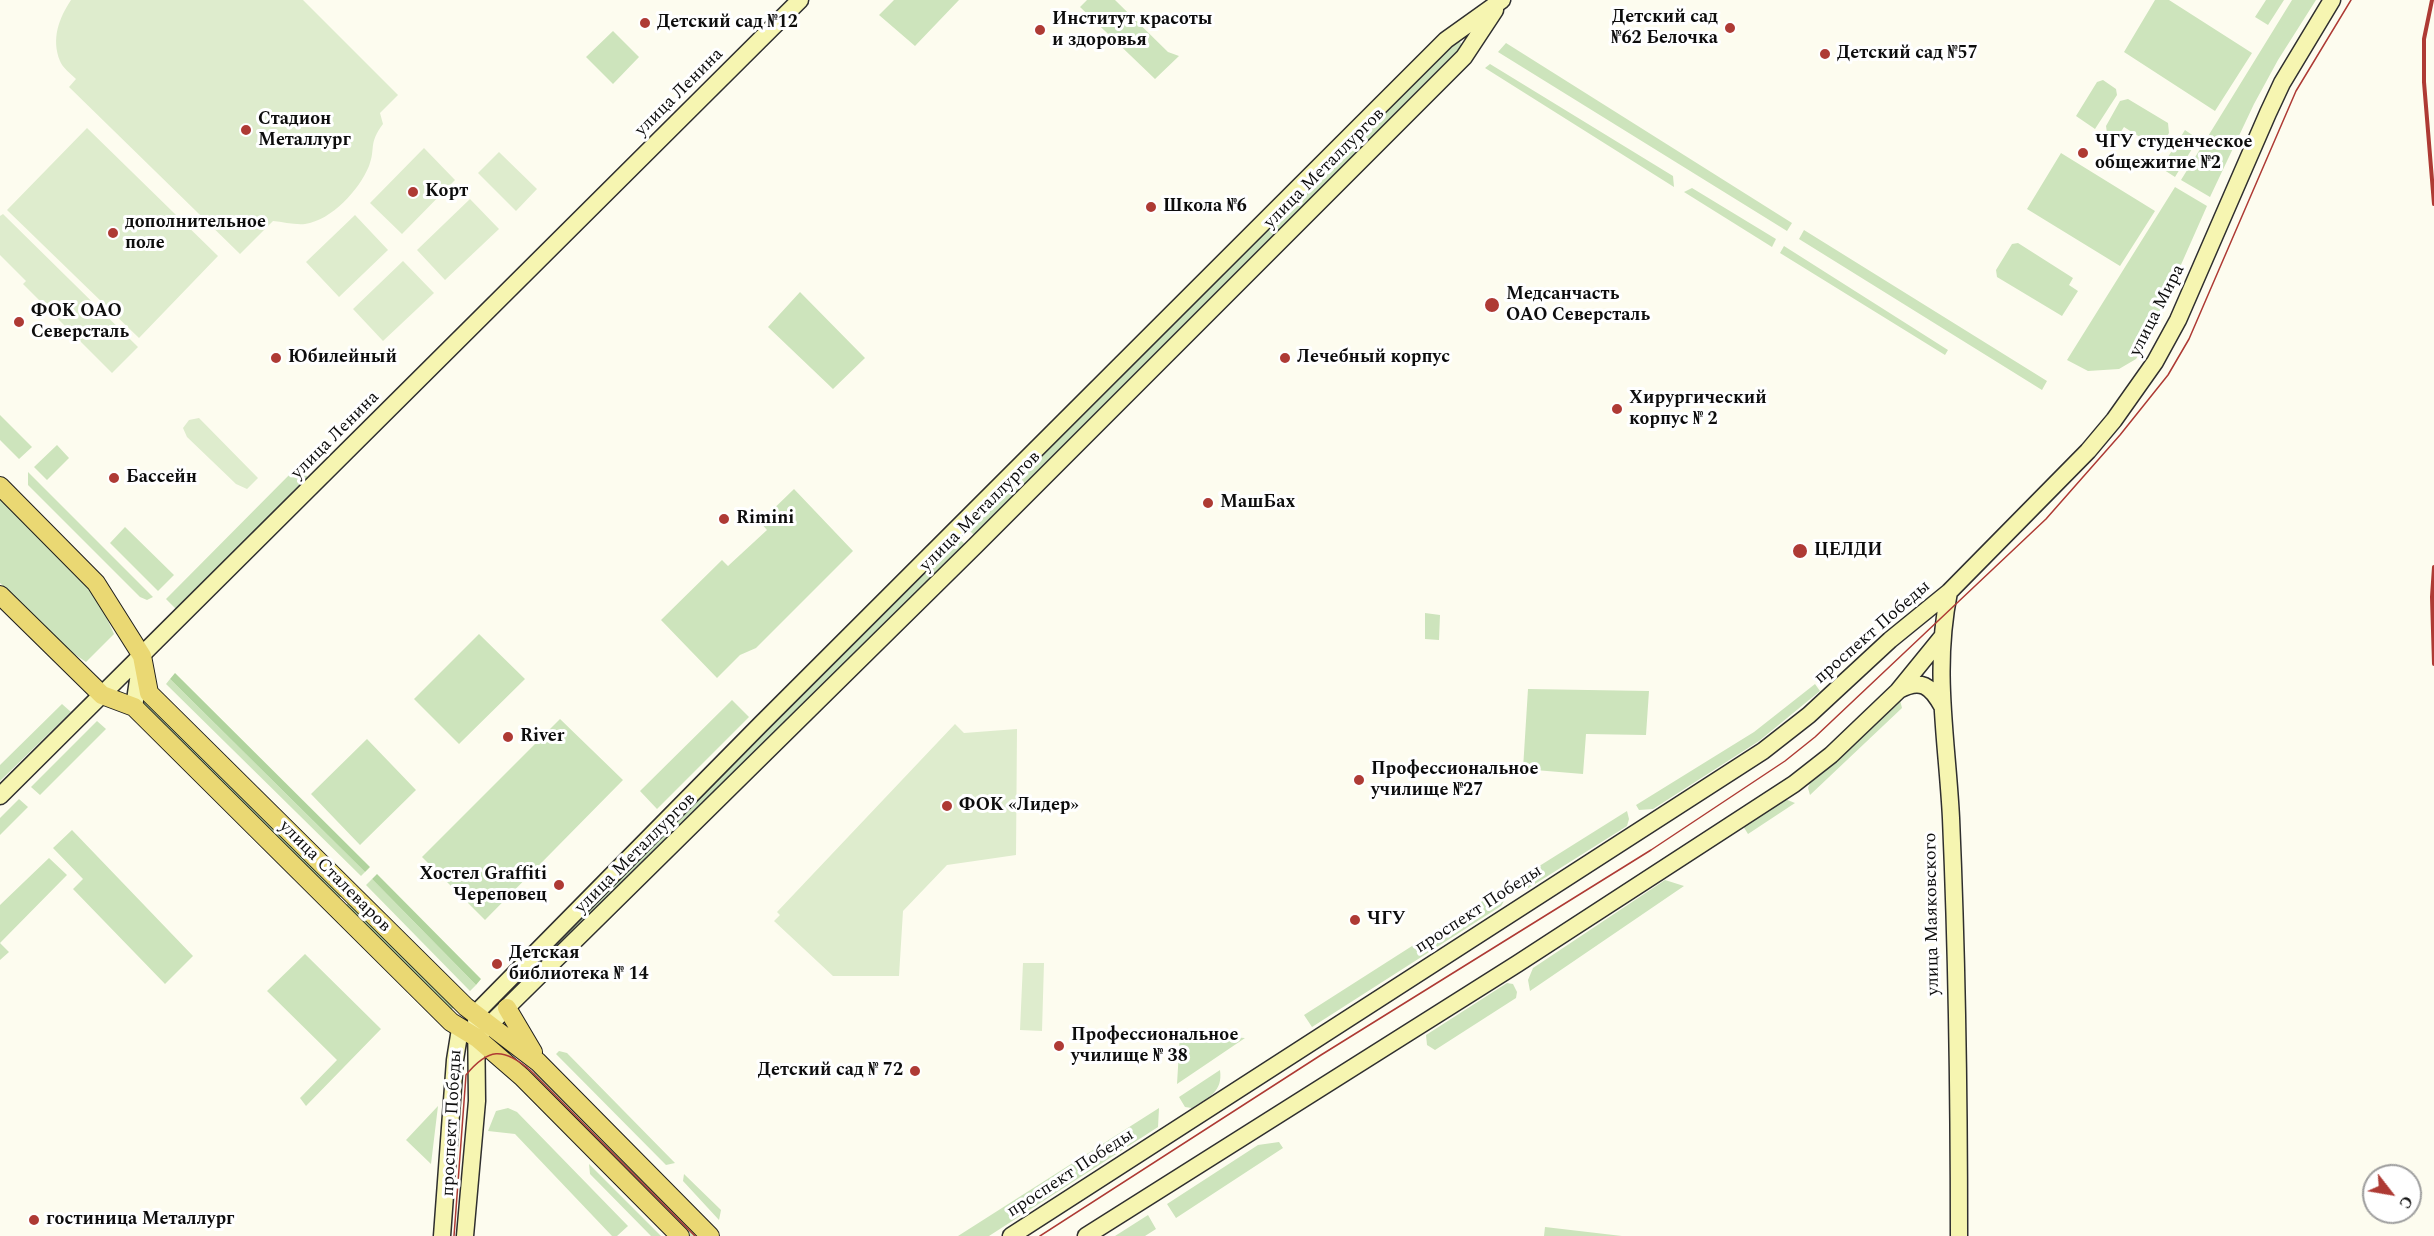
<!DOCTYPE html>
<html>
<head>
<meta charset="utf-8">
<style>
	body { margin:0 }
	#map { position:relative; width:2434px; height:1236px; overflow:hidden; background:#fdfcef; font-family:Spectral,serif }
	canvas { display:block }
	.north { position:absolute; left:2362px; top:1164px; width:60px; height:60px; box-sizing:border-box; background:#fff; border:2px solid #9e9e9e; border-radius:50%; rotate:121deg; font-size:16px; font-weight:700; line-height:24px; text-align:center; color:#0d0d0d }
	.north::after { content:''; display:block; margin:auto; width:21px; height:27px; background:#ae3a34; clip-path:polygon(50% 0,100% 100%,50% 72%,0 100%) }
</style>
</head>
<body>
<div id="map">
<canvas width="2434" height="1236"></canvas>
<div class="north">С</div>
</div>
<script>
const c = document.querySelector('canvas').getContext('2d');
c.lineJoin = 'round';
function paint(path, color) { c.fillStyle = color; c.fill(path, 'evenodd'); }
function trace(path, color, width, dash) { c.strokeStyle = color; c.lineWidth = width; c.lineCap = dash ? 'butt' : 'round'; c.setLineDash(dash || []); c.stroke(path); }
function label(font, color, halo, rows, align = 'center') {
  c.font = font + ' Spectral,serif'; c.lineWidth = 6; c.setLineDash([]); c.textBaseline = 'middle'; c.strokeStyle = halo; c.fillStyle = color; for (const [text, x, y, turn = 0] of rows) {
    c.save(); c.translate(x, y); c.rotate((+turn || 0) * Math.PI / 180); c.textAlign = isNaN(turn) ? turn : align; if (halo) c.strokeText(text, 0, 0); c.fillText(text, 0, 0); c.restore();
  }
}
paint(new Path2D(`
	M 894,0 L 959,0 L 915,46 L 879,15 Z
	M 1087,0 L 1115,0 L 1168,52 L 1179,56 L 1155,79 L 1080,7 Z
	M 2155,0 L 2169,0 L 2252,53 L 2215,111 L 2124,52 Z
	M 2266,0 L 2284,0 L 2268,25 L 2255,17 Z
	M 2292,0 L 2316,0 L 2278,60 L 2254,104 L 2210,197 L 2181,180 Z
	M 613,31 L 639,57 L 613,84 L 586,57 Z
	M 1457,39 L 1464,46 L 975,536 L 968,529 Z
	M 1506,43 L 1792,223 L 1787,231 L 1498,52 Z
	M 1490,64 L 1673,176 L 1674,187 L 1485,68 Z
	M 2103,80 L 2116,89 L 2117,95 L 2095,129 L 2076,116 L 2097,82 Z
	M 2128,99 L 2168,123 L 2169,133 L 2159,149 L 2124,127 L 2116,139 L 2107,133 L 2106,126 L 2120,101 Z
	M 2185,130 L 2198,139 L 2175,177 L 2161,168 Z
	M 2061,153 L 2155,211 L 2120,266 L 2027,209 Z
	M 2175,187 L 2207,206 L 2149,337 L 2136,359 L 2119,369 L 2088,371 L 2067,360 Z
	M 1692,188 L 1776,239 L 1772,247 L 1684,192 Z
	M 1804,230 L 2047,381 L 2042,390 L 1799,239 Z
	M 2018,243 L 2073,278 L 2069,285 L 2078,291 L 2062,316 L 1997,277 L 1996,270 L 2012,244 Z
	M 1784,246 L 1948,350 L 1945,355 L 1780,253 Z
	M 800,292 L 865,358 L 833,389 L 768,327 Z
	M 0,415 L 32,447 L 19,459 L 0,440 Z
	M 57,445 L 69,458 L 47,480 L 34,467 Z
	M 297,467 L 311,480 L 178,611 L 166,599 Z
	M 28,472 L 153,597 L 147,600 L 140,597 L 28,485 Z
	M 794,489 L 853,551 L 756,648 L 740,655 L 717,678 L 661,620 L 722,560 L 728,566 L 767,530 L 760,522 Z
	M 0,496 L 93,588 L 114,634 L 86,662 L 64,647 L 0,583 Z
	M 125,527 L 174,575 L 158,591 L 110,543 Z
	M 958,538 L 966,545 L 550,954 L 547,951 L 549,945 Z
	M 1425,613 L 1440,615 L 1439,640 L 1425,639 Z
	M 479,634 L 525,679 L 459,744 L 414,699 Z
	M 170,679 L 365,872 L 361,876 L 166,684 Z
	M 1815,684 L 1820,691 L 1759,741 L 1653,809 L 1639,810 L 1636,805 L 1754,732 Z
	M 1528,689 L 1649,691 L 1646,735 L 1586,734 L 1583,774 L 1523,769 Z
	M 732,700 L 749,717 L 657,809 L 640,791 Z
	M 1900,700 L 1902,708 L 1810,795 L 1808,788 L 1810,782 L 1836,761 Z
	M 62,704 L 71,712 L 0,781 L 0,765 Z
	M 560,719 L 623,780 L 485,920 L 422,857 Z
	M 97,721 L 106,729 L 40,795 L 31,787 Z
	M 367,739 L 416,790 L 360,845 L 311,794 Z
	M 19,799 L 28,807 L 0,835 L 0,818 Z
	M 1785,799 L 1795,803 L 1748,834 L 1743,826 Z
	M 1627,811 L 1629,819 L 1627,826 L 1527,889 L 1519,887 L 1517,880 Z
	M 72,830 L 193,956 L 165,984 L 73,889 L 83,879 L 53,848 Z
	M 49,858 L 67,875 L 0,943 L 9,952 L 0,960 L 0,905 Z
	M 372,879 L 476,985 L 470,991 L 366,885 Z
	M 1665,880 L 1684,886 L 1530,991 L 1528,980 L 1533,968 Z
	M 1506,886 L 1507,896 L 1501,906 L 1312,1027 L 1304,1015 Z
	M 305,954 L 381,1029 L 306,1106 L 300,1098 L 337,1060 L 267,991 Z
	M 1507,983 L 1513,984 L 1517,992 L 1516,998 L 1435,1050 L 1427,1045 L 1426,1035 Z
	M 1180,1034 L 1245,1038 L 1177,1084 Z
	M 559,1051 L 567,1053 L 675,1163 L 666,1165 L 556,1054 Z
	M 1220,1070 C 1223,1092 1209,1097 1192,1108 L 1185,1107 L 1179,1097 Z
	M 536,1071 L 701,1236 L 690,1236 L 530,1076 Z
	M 438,1106 L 431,1164 L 406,1140 Z
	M 508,1108 L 517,1112 L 628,1226 L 617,1236 L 612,1236 L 515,1134 L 488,1131 L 496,1111 Z
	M 1159,1108 L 1158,1127 L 989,1236 L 958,1236 Z
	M 1279,1142 L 1283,1148 L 1176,1218 L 1167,1204 L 1258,1145 Z
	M 589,1164 L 661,1236 L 651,1236 L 590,1174 Z
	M 684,1174 L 721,1210 L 719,1220 L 683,1181 Z
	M 1148,1215 L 1156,1229 L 1145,1236 L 1115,1236 Z
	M 1545,1227 L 1622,1236 L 1544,1236 Z`), '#cde4bc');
paint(new Path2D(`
	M 175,673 L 370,867 L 365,872 L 170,679 Z
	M 146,701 L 342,895 L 337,901 L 139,707 Z
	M 377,874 L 481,979 L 476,985 L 372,879 Z
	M 349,902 L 454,1007 L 448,1013 L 344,907 Z`), '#b0d39d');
paint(new Path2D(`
	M 71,0 L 303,0 L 398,95 L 380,113 L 383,124 C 368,144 376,148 369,166 C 359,190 332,220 305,224 C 295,225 283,222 273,221 L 240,254 L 69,87 L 76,79 C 71,74 62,67 60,61 C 51,39 59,18 71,0 Z
	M 87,128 L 218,256 L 139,338 L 7,210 Z
	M 424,148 L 455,180 L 402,234 L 370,203 Z
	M 499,152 L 537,189 L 516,211 L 478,173 Z
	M 470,199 L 499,229 L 445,280 L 417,250 Z
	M 3,214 L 138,347 L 112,373 L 23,284 L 26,281 L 0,255 L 0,216 Z
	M 355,215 L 388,250 L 339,297 L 306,262 Z
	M 403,261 L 434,293 L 383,341 L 353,309 Z
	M 199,418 L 258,478 L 247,489 L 236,484 L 187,437 L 183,428 L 189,420 Z
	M 955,724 L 964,733 L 1017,729 L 1016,855 L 947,865 L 903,911 L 899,976 L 833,976 L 774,921 L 780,915 L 777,912 Z
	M 1023,963 L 1044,963 L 1042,1031 L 1020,1030 Z`), '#deeccd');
const secondary = new Path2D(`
	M 1949,592 C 1933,671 1947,739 1951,818 C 1957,957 1959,1097 1959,1236
	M 1899,690 C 1921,678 1931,686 1942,706
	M 134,707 L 141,660
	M 0,796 L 800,0
	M 481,1033 L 975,546 L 1464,57 L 1495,10
	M 442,1236 L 455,1060 L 460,1029
	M 465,1236 L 477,1101 L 476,1013 L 760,725 L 1446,40 L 1502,0
	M 1011,1236 L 1763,751 L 1809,715 L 1890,640 L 1949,592 L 2088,451 L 2114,420 L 2155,362 L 2178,320 L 2268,113 L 2282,83 L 2332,0
	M 1086,1236 L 1517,964 L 1794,784 L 1831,755 L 1898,691 L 1942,637`);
const primary = new Path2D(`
	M 0,486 L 96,583 L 142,656 L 149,693 L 466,1007 L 538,1062 L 710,1236
	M 0,595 L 102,695 L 134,707 L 451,1022 L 477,1038 L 522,1077 L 680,1236
	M 507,1008 L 533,1052`);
trace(secondary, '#2f2f2f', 19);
trace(primary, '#1e1e1e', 20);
trace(secondary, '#f6f5b1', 16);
trace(primary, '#ead873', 18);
trace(new Path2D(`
	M 454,1236 L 466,1075 C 488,1048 503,1047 530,1070 L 695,1236
	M 1040,1236 L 1321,1055 L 1651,850 L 1785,761 L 1815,737 L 2046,519 L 2120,435 L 2168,375 L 2189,339 L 2296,91 L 2351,0`), '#ae3a34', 1.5);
trace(new Path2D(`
	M 2432,0 L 2424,39 L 2424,82 L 2434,204
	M 2434,567 L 2432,597 L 2434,664`), '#ae3a34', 4);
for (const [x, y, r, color] of [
	[645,23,6,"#ae3a34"],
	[1730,28,6,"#ae3a34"],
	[1040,30,6,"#ae3a34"],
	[1825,54,6,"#ae3a34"],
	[246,130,6,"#ae3a34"],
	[2083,153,6,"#ae3a34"],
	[413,192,6,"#ae3a34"],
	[1151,207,6,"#ae3a34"],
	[113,233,6,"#ae3a34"],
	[1492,305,8,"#ae3a34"],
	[19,322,6,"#ae3a34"],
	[276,358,6,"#ae3a34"],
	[1285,358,6,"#ae3a34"],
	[1617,409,6,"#ae3a34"],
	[114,478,6,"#ae3a34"],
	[1208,503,6,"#ae3a34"],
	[724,519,6,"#ae3a34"],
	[1800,551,8,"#ae3a34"],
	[508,737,6,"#ae3a34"],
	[1359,780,6,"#ae3a34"],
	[947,806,6,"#ae3a34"],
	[559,885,6,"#ae3a34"],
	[1355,920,6,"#ae3a34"],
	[497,964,6,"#ae3a34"],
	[1059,1046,6,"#ae3a34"],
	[915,1071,6,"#ae3a34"],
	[34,1220,6,"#ae3a34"]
]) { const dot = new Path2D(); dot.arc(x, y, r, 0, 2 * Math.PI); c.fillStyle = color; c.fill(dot); trace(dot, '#fff', 2); }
label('bold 18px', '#0d0d0d', '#fff', [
	["Детский сад",1718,18,"right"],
	["№62 Белочка",1718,39,"right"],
	["Институт красоты",1052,20],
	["и здоровья",1052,41],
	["Детский сад №12",657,23],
	["Детский сад №57",1837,54],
	["Стадион",258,120],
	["Металлург",258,141],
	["ЧГУ студенческое",2095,143],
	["общежитие №2",2095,164],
	["Корт",425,192],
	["Школа №6",1163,207],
	["дополнительное",125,223],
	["поле",125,244],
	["Медсанчасть",1506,295],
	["ОАО Северсталь",1506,316],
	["ФОК ОАО",31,312],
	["Северсталь",31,333],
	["Юбилейный",288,358],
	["Лечебный корпус",1297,358],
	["Хирургический",1629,399],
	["корпус № 2",1629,420],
	["Бассейн",126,478],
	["МашБах",1220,503],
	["Rimini",736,519],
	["ЦЕЛДИ",1814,551],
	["River",520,737],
	["Профессиональное",1371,770],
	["училище №27",1371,791],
	["ФОК «Лидер»",959,806],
	["Хостел Graffiti",547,875,"right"],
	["Череповец",547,896,"right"],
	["ЧГУ",1367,920],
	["Детская",509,954],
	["библиотека № 14",509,975],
	["Профессиональное",1071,1036],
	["училище № 38",1071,1057],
	["Детский сад № 72",903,1071,"right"],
	["гостиница Металлург",46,1220]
], 'left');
label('18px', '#0d0d0d', '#fff', [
	["улица Ленина",680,93,-45],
	["улица Металлургов",1325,169,-45],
	["улица Мира",2158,311,-63],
	["улица Ленина",336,436,-45],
	["улица Металлургов",981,512,-45],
	["проспект Победы",1873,633,-41],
	["улица Металлургов",636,854,-45],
	["улица Сталеваров",334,877,45],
	["проспект Победы",1479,910,-33],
	["улица Маяковского",1933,914,-91],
	["проспект Победы",453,1123,-87],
	["проспект Победы",1071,1174,-33]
]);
</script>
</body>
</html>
